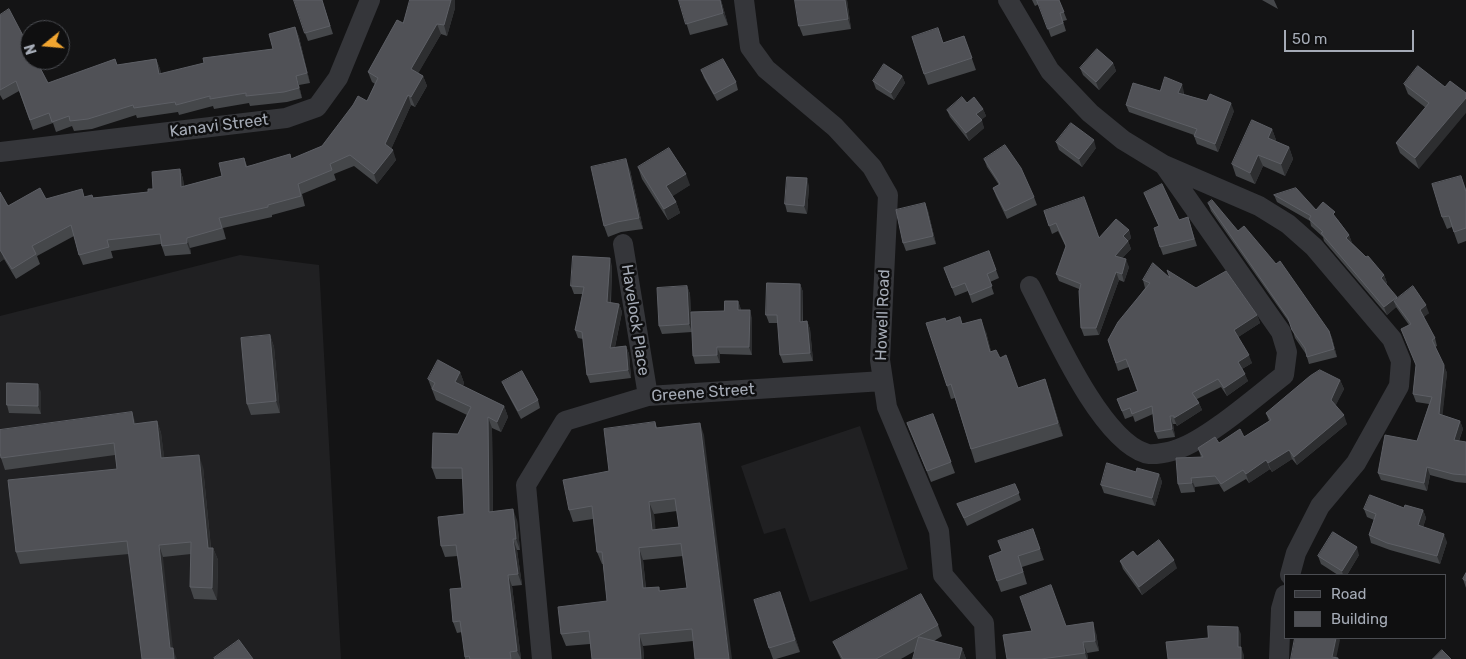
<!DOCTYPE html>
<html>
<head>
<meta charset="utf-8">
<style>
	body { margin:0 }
	#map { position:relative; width:1466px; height:659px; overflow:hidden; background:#141415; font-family:Rubik,sans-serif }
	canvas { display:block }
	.legend { position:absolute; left:1284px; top:574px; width:162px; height:65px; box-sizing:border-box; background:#0f0f10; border:1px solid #4b4d52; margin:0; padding:6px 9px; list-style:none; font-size:15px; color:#a5abb6 }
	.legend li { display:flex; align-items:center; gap:10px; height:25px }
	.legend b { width:25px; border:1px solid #4b4d52 }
	.north { position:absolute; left:20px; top:20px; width:50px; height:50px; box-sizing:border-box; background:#0f0f10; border:1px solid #4b4d52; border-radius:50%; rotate:253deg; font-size:14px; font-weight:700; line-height:20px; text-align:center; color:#a5abb6 }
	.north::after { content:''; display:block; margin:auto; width:18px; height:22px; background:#f1a530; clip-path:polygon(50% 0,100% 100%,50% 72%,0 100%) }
	.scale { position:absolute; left:1284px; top:30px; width:130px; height:22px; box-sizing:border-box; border:2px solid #a5abb6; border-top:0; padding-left:6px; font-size:15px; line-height:18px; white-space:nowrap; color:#a5abb6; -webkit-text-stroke:4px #0f0f10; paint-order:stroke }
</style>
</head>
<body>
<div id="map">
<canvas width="1466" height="659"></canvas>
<ul class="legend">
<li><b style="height:6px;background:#35363a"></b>Road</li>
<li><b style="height:14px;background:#505156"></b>Building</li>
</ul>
<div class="north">N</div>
<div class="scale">50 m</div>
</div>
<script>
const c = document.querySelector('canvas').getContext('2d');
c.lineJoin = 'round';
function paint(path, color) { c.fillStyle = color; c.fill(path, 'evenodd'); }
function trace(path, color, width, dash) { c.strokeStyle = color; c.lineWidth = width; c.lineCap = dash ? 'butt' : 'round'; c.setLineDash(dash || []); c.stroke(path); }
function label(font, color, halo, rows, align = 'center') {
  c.font = font + ' Rubik,sans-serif'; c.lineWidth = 5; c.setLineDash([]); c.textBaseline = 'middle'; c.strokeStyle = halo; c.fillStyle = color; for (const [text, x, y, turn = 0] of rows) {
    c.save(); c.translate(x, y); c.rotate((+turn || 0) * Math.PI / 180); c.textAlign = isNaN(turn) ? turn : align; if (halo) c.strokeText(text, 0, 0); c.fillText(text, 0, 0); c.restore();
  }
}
paint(new Path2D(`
	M 240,255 L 319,265 L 341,659 L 0,659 L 0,316 Z
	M 860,426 L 908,569 L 810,602 L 785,528 L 764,534 L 741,466 Z`), '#202022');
trace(new Path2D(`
	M 744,0 L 750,47 L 766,69 L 835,127 L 872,167 L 888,195 L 880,360 L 887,407 L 939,531 L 943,575 L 984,623 L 986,659
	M 1008,0 L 1050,71 L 1090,113 L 1123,140 L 1164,165 L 1259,206 L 1288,224 L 1314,247 L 1392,339 L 1401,361 L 1399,386 L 1356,463 L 1320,506 L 1296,553 L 1290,575
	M 0,152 L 286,118 L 317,107 L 338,78 L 370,0
	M 623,244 L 648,396
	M 1030,286 C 1052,328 1099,438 1145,453 C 1151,456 1171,452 1178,449 C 1208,439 1258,395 1284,375 L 1287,352 L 1281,332 L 1164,165
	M 542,659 L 526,485 L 565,421 L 648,396 L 883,381
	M 1279,659 L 1281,609 L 1285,595`), '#35363a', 20);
paint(new Path2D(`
	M 322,0 L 333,34 L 308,41 L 305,33 Z
	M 679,0 L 721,0 L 728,25 L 690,35 Z
	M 795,0 L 847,0 L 851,29 L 803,36 L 799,26 Z
	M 1032,0 L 1059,0 L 1067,20 L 1063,21 L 1066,31 L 1051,37 L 1039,4 L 1035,6 Z
	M 1262,0 L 1274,0 L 1278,9 Z
	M 455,8 L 447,36 L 441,34 L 418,73 L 423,76 L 427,86 L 415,107 L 411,105 L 391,149 L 396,160 L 377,184 L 354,166 L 334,174 L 336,180 L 302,194 L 305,206 L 272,215 L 272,217 L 223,228 L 226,239 L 190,248 L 191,254 L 165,256 L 161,244 L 111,251 L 113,258 L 83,265 L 79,255 L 74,236 L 37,256 L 40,264 L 16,279 L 4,259 L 0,262 L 0,192 L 8,206 L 46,199 L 85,197 L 93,198 L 148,192 L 180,169 L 183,179 L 184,186 L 222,176 L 244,158 L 247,166 L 292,159 L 322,146 L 367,101 L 375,84 L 372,82 L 368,72 L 403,23 Z
	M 0,15 L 48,83 L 118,65 L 156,59 L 160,69 L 161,74 L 273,49 L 295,27 L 299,37 L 310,83 L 299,85 L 302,98 L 287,102 L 250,106 L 249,103 L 214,109 L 213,106 L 179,115 L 178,112 L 137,118 L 136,115 L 92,129 L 74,131 L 72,126 L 56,132 L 53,123 L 33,130 L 19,91 L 3,100 L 0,95 Z
	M 964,36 L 976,70 L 928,85 L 924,74 L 943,43 Z
	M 1113,63 L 1116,71 L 1099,90 L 1083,75 L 1080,68 Z
	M 701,70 L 736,82 L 738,90 L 717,101 L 704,78 Z
	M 902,76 L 905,83 L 894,100 L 876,89 L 873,81 Z
	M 1404,84 L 1445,87 L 1419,169 L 1400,153 L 1396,143 L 1426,108 L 1408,94 Z
	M 1160,91 L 1184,92 L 1184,94 L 1234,111 L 1218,152 L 1197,144 L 1194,136 L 1194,135 L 1129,112 L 1126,105 Z
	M 967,103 L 983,109 L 986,116 L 981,120 L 984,128 L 969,141 L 950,117 L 947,110 Z
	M 1272,129 L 1276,140 L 1275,141 L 1289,147 L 1293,159 L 1285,176 L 1263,166 L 1255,184 L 1236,176 L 1232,164 Z
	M 1056,142 L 1096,148 L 1082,167 L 1059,150 Z
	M 984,159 L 1034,197 L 1037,205 L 1007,219 L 996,196 L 993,188 L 999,185 L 987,167 Z
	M 638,167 L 690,185 L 672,196 L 676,202 L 680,213 L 668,220 L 642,179 Z
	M 630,170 L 643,229 L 621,232 L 608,237 L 604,226 Z
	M 1461,176 L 1466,189 L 1466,241 L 1458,244 L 1452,227 L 1447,229 L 1442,217 Z
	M 809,186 L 807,214 L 787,212 L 785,204 Z
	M 1144,193 L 1179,220 L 1188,217 L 1197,246 L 1163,255 L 1160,247 L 1159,226 Z
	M 1274,195 L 1316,210 L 1338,220 L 1349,235 L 1352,243 L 1384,275 L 1387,283 L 1386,284 L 1397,298 L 1429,313 L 1423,317 L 1435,338 L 1437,346 L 1435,347 L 1447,373 L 1442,415 L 1460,421 L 1463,429 L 1459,441 L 1466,442 L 1466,483 L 1456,482 L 1430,475 L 1427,491 L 1381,480 L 1378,473 L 1417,441 L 1429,404 L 1416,402 L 1413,394 L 1416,366 L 1409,325 L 1396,307 L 1387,315 L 1324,241 L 1323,237 L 1311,226 L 1310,221 L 1277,202 Z
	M 925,203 L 928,211 L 936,244 L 906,251 L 903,243 Z
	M 1208,203 L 1238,231 L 1329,331 L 1332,338 L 1337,357 L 1309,364 L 1306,354 L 1295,338 L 1291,325 L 1211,211 Z
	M 1044,211 L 1099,238 L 1129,230 L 1131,238 L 1128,241 L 1131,249 L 1122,258 L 1129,267 L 1124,282 L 1119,280 L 1099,335 L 1084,336 L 1081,328 L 1079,289 L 1059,281 L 1056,274 L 1066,247 L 1058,231 L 1052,234 Z
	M 989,251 L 999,278 L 990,282 L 994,294 L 972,303 L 968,291 L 955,296 L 944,268 Z
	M 612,266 L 611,303 L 619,304 L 622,312 L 615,347 L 626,346 L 629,354 L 631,378 L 590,383 L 587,375 L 583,339 L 578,338 L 575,330 L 583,294 L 574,294 L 571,286 Z
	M 1170,278 L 1196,288 L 1257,315 L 1260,323 L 1238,337 L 1252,363 L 1242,369 L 1248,381 L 1227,396 L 1221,387 L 1197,399 L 1202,410 L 1177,426 L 1176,424 L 1173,424 L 1175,437 L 1158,439 L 1155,432 L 1153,414 L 1135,422 L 1133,416 L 1125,419 L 1117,399 L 1137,391 L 1129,367 L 1118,371 L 1108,340 L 1145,288 L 1143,280 Z
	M 800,284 L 803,292 L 803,321 L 807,321 L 810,329 L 813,361 L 783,363 L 780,355 L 778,323 L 769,323 L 766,315 Z
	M 687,286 L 690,294 L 691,321 L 724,311 L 738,301 L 741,310 L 752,318 L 752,355 L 720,354 L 720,363 L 695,364 L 693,356 L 692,332 L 662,334 L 659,326 Z
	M 960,317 L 962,323 L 986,332 L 991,352 L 1000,358 L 1018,388 L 1050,393 L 1063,436 L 975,463 L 955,398 L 951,399 L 947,386 L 946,321 Z
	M 270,335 L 274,347 L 280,413 L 251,415 L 247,404 Z
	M 460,372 L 464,383 L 463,386 L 504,406 L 508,417 L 501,432 L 492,428 L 493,511 L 517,520 L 520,550 L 517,550 L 522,585 L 512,586 L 521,659 L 465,659 L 462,632 L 457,633 L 453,622 L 462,588 L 458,556 L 445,557 L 441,546 L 464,514 L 463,479 L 436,479 L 432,468 L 458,434 L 467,415 L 436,400 L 428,379 Z
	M 1340,380 L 1344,389 L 1335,406 L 1347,424 L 1297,465 L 1292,459 L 1272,472 L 1270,469 L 1249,483 L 1246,479 L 1224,492 L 1219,484 L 1195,487 L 1195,492 L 1181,493 L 1178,484 L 1201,457 L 1198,448 L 1244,437 L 1269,421 L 1266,413 Z
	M 502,382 L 538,400 L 540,408 L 521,419 L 505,389 Z
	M 41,392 L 41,414 L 9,413 L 7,405 Z
	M 933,414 L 955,473 L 931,482 L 907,423 Z
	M 157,421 L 161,433 L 164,458 L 203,467 L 211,548 L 213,548 L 218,560 L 217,600 L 194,599 L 190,587 L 191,554 L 163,557 L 129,554 L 20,564 L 16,552 L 117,469 L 115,455 L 5,470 L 1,458 L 136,424 Z
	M 655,422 L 657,428 L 704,435 L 693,641 L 643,646 L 644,659 L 592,659 L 590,644 L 566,646 L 561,634 L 607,601 L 603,564 L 602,564 L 597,552 L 593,519 L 573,522 L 569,510 L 609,471 ZM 677,511 L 679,527 L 655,529 L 654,514 ZM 683,556 L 687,588 L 660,591 L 659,587 L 646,588 L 643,560 Z
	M 1136,472 L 1159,474 L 1162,482 L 1155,506 L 1104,493 L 1101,485 Z
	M 1015,484 L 1021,500 L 967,526 L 957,504 Z
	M 1404,508 L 1423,510 L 1426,518 L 1423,527 L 1447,542 L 1440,564 L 1390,550 L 1371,543 L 1369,535 L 1374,520 L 1367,517 L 1364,509 Z
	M 1033,529 L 1044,560 L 1022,567 L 1027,584 L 1001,592 L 997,581 L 1002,551 Z
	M 1359,555 L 1347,575 L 1338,575 L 1321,564 L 1318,556 Z
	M 1137,556 L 1177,568 L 1142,595 L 1123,569 L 1120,561 Z
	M 1466,573 L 1466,588 L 1463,579 Z
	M 784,603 L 800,652 L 776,659 L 773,659 L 769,648 Z
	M 938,625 L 942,636 L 934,641 L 962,648 L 966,659 L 913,659 L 915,651 L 901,659 L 841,659 L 838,653 L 833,642 Z
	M 1066,626 L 1096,633 L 1099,651 L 1087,653 L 1088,659 L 1007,659 Z`), '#45474a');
paint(new Path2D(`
	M 451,0 L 455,0 L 455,8 L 447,36 L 444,25 Z
	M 720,0 L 721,0 L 728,25 L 723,13 Z
	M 845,0 L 847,0 L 851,29 L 848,19 Z
	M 437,24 L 441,34 L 415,79 L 411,69 Z
	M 295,27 L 299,37 L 310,83 L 307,73 Z
	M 156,59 L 160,69 L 162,84 L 159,74 Z
	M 1113,63 L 1116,71 L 1099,90 L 1096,82 Z
	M 296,76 L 299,85 L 302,98 L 299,88 Z
	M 423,76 L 427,86 L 415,107 L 411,97 Z
	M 902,76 L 905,83 L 894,100 L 891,93 Z
	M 1182,84 L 1184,92 L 1181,101 L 1178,93 Z
	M 408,95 L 411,105 L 389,154 L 385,144 Z
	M 1466,98 L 1466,113 L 1419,169 L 1415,158 Z
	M 1231,103 L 1234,111 L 1218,152 L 1215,144 Z
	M 983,109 L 986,116 L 979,122 L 976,114 Z
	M 982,120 L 984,128 L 969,141 L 966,133 Z
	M 1272,129 L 1276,140 L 1272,149 L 1268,138 Z
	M 1094,140 L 1096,148 L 1082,167 L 1079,159 Z
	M 1289,147 L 1293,159 L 1285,176 L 1281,164 Z
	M 393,150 L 396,160 L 377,184 L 374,174 Z
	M 1258,155 L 1263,166 L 1255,184 L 1250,173 Z
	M 626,159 L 630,170 L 643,229 L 639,218 Z
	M 180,169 L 183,179 L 185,197 L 181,187 Z
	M 686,174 L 690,185 L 670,198 L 666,186 Z
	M 807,178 L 809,186 L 807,214 L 804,206 Z
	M 676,202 L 680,213 L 668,220 L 664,209 Z
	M 925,203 L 928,211 L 936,244 L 933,236 Z
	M 1129,230 L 1131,238 L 1128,241 L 1131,249 L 1118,263 L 1115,256 L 1123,236 Z
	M 1349,235 L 1352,243 L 1349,245 L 1346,238 Z
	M 187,238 L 190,248 L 191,254 L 187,243 Z
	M 0,249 L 4,259 L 0,262 Z
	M 610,258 L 612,266 L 610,310 L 607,302 Z
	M 1126,259 L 1129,267 L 1124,282 L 1122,274 Z
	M 1116,272 L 1119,280 L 1099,335 L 1096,328 Z
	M 1384,275 L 1387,283 L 1384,285 L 1381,278 Z
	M 800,284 L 803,292 L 802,329 L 800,322 Z
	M 687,286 L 690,294 L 692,332 L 689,324 Z
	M 1397,297 L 1399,305 L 1394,301 L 1396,307 L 1387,315 L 1384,307 Z
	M 738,301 L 741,309 L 741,317 L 738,310 Z
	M 619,304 L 622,312 L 613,356 L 610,348 Z
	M 1426,305 L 1429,313 L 1423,318 L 1420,310 Z
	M 750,310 L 752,318 L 752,355 L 749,347 Z
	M 1257,315 L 1260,323 L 1237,338 L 1234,330 Z
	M 981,319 L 986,332 L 995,366 L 990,352 Z
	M 807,321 L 810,329 L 813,361 L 810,353 Z
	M 1329,331 L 1332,338 L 1337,357 L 1334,349 Z
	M 270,335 L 274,347 L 280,413 L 276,401 Z
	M 626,346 L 629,354 L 631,378 L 628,370 Z
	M 717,347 L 720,354 L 720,363 L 717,355 Z
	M 1249,355 L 1252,363 L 1240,370 L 1238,362 Z
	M 1444,365 L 1447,373 L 1442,421 L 1439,414 Z
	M 460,372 L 464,383 L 459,393 L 455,382 Z
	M 1245,374 L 1248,381 L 1227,396 L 1224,388 Z
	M 1045,379 L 1050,393 L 1063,436 L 1058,423 Z
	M 1340,380 L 1344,389 L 1334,409 L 1331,400 Z
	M 38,384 L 41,392 L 41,414 L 38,406 Z
	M 1199,403 L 1202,410 L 1177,426 L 1174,418 Z
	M 504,406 L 508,417 L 501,432 L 497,422 Z
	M 132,412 L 136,424 L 134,424 Z
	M 1344,415 L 1347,424 L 1297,465 L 1294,457 Z
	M 1170,416 L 1173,424 L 1175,437 L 1172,429 Z
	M 488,417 L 492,428 L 493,523 L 489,512 Z
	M 157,421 L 161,433 L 166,470 L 161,458 Z
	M 1460,421 L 1463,429 L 1456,448 L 1454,440 Z
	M 700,423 L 704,435 L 732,659 L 729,659 Z
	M 1289,450 L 1292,459 L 1272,472 L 1268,463 Z
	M 199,455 L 203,467 L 212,560 L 208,548 Z
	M 1266,460 L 1270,469 L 1249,483 L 1246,474 Z
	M 1427,467 L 1430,475 L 1427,491 L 1424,483 Z
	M 1159,474 L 1162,482 L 1155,506 L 1152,498 Z
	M 1191,478 L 1195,487 L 1195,492 L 1192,483 Z
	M 649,502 L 654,514 L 657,542 L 652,530 Z
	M 513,509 L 517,520 L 520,550 L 516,539 Z
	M 1423,510 L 1426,518 L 1421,533 L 1418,525 Z
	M 1444,534 L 1447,542 L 1440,564 L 1437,556 Z
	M 513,539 L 517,550 L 522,585 L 518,574 Z
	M 159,545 L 163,557 L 173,649 L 177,659 L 174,659 L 170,648 Z
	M 1357,547 L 1359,555 L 1347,575 L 1343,575 L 1342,571 Z
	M 213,548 L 218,560 L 217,600 L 212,588 Z
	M 639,548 L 643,560 L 647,601 L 643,588 Z
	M 1174,560 L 1177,568 L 1142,595 L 1139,587 Z
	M 508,575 L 512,586 L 521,659 L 517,651 Z
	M 780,592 L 784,603 L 800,652 L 795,640 Z
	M 1093,622 L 1096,633 L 1099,651 L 1095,641 Z
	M 1238,627 L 1241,634 L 1241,654 L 1238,647 Z
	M 639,634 L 643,646 L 644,659 L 641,659 Z
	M 1336,638 L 1339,638 L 1340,640 L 1336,659 L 1332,657 Z
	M 1083,642 L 1087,653 L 1088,659 L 1087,659 L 1085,653 Z
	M 1241,647 L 1244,655 L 1244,659 L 1241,659 Z
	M 962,648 L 966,659 L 959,659 Z`), '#2d2e30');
const building = new Path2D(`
	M 294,0 L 322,0 L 330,26 L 305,33 Z
	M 410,0 L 451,0 L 444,25 L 437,24 L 411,69 L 423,76 L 411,97 L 408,95 L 385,144 L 393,150 L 374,174 L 350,155 L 330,164 L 332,170 L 298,184 L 301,196 L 268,205 L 268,207 L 219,218 L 222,228 L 187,238 L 187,243 L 162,246 L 160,234 L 107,240 L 109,247 L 79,255 L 71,225 L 32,246 L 36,254 L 12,269 L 0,250 L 0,192 L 8,206 L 40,188 L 46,199 L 82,189 L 84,197 L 92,195 L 93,198 L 148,192 L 148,189 L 153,189 L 152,172 L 180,169 L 181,187 L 222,176 L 219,163 L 244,158 L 246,167 L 290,154 L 291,159 L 322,146 L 353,105 L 358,96 L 367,101 L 378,78 L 368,72 L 397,20 L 403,23 Z
	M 679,0 L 720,0 L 723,13 L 686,24 Z
	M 795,0 L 845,0 L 848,19 L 799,26 Z
	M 1037,0 L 1059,0 L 1064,12 L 1060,13 L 1063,23 L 1048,29 Z
	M 9,9 L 30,49 L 30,60 L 36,60 L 48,83 L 115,59 L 117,65 L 156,59 L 159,74 L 204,63 L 203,58 L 273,49 L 269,34 L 295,27 L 307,73 L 296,76 L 299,88 L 284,92 L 246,96 L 246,93 L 210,99 L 210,96 L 176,105 L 175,102 L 134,108 L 133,105 L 88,119 L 70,121 L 69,116 L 52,122 L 49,113 L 30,120 L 16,81 L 0,90 L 0,15 Z
	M 938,28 L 943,43 L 964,36 L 972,58 L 924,74 L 912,37 Z
	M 1097,49 L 1113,63 L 1096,82 L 1080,68 Z
	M 723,59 L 736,82 L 714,94 L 701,70 Z
	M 884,64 L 902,76 L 891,93 L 873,81 Z
	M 1418,66 L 1445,87 L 1450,81 L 1466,93 L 1466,98 L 1415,158 L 1396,143 L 1429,103 L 1404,84 Z
	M 1165,77 L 1182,84 L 1178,93 L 1207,101 L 1210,94 L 1231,103 L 1215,144 L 1194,136 L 1197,129 L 1126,105 L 1133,83 L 1160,91 Z
	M 962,97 L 967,103 L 974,97 L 983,109 L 976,114 L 982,120 L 966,133 L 947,110 Z
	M 1252,120 L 1272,129 L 1268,138 L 1289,147 L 1281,164 L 1258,155 L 1250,173 L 1232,164 Z
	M 1071,123 L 1094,140 L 1079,159 L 1056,142 Z
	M 1005,145 L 1021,168 L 1034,197 L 1005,211 L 993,188 L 1000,184 L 984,159 Z
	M 669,148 L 686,174 L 666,186 L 676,202 L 664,209 L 638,167 Z
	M 626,159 L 639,218 L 617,222 L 604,226 L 591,167 Z
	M 1461,176 L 1466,192 L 1466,228 L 1454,232 L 1449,216 L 1442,217 L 1432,184 Z
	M 787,177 L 807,178 L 804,206 L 785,204 Z
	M 1162,184 L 1179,220 L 1188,217 L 1194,239 L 1160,247 L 1154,228 L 1159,226 L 1144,193 Z
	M 1296,188 L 1316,210 L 1323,202 L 1335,212 L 1333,214 L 1349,235 L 1346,238 L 1366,257 L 1368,256 L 1384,275 L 1381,278 L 1397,297 L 1384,307 L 1321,233 L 1323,232 L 1309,219 L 1311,216 L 1274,195 Z
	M 1084,197 L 1099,238 L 1116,219 L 1129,230 L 1123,236 L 1128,241 L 1115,256 L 1126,259 L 1122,274 L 1116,272 L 1096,328 L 1081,328 L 1079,291 L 1081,284 L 1056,274 L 1066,246 L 1056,223 L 1049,226 L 1044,211 Z
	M 1212,200 L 1238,231 L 1244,226 L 1276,264 L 1280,261 L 1329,331 L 1334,349 L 1307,357 L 1305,348 L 1292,330 L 1288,318 L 1208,203 Z
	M 925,203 L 933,236 L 903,243 L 896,210 Z
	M 989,251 L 996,270 L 987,274 L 992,286 L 970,295 L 965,283 L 952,288 L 944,268 Z
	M 573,256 L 610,258 L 607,302 L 619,304 L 610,348 L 626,346 L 628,370 L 587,375 L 582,332 L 575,330 L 584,287 L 571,286 Z
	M 1153,263 L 1170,278 L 1167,270 L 1196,288 L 1226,271 L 1257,315 L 1234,330 L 1249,355 L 1238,362 L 1245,374 L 1224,388 L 1218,379 L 1192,393 L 1199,403 L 1174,418 L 1174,416 L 1170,416 L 1172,429 L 1155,432 L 1152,406 L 1132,414 L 1130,408 L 1122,411 L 1117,399 L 1138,391 L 1126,359 L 1116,363 L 1108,340 L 1118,322 L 1150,283 L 1143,280 Z
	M 767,283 L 800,284 L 800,322 L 807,321 L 810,353 L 780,355 L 777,315 L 766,315 Z
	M 687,286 L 689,324 L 659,326 L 657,288 Z
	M 1413,286 L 1426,305 L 1420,310 L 1435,338 L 1432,340 L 1444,365 L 1439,414 L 1460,421 L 1454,440 L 1466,442 L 1466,475 L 1453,474 L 1427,467 L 1424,483 L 1378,473 L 1385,435 L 1417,441 L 1432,397 L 1413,394 L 1416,365 L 1401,329 L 1411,324 L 1394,301 Z
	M 725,301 L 738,301 L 738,310 L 750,310 L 749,347 L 717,347 L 717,355 L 693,356 L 691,312 L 724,311 Z
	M 960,317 L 962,324 L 981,319 L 990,352 L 996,350 L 1000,358 L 1006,355 L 1018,388 L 1045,379 L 1058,423 L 971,449 L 951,384 L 947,386 L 926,323 L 945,318 L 946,321 Z
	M 270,335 L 276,401 L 247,404 L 241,338 Z
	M 438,360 L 460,372 L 455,382 L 504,406 L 497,422 L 488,417 L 489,512 L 513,509 L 516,539 L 513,539 L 518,574 L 508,575 L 517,651 L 510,652 L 511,659 L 470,659 L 469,656 L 465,657 L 460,621 L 453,622 L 450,589 L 462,588 L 456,545 L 441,546 L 438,517 L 464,514 L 462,468 L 432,468 L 433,433 L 458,434 L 471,407 L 432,389 L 435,383 L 428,379 Z
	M 1320,370 L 1340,380 L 1331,400 L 1344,415 L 1294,457 L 1289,450 L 1268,463 L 1266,460 L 1246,474 L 1243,470 L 1221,484 L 1215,476 L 1191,478 L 1192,483 L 1178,484 L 1176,458 L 1203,457 L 1198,448 L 1215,437 L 1219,443 L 1240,429 L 1244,437 L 1271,420 L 1266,413 L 1310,376 Z
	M 522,371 L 538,400 L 518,411 L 502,382 Z
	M 7,383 L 38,384 L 38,406 L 7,405 Z
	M 132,412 L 134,424 L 157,421 L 161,458 L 199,455 L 208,548 L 213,548 L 212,588 L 190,587 L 191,542 L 159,545 L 170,648 L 173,648 L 174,659 L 142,659 L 127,541 L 16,552 L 8,480 L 117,469 L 114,443 L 1,458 L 0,452 L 0,430 Z
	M 933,414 L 951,462 L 927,471 L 907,423 Z
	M 655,422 L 656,428 L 700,423 L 729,659 L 695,659 L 692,629 L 639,634 L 641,659 L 592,659 L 589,631 L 561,634 L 558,607 L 607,601 L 602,552 L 597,552 L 592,506 L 569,510 L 563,480 L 609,471 L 604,429 ZM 675,499 L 679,527 L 652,530 L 649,502 ZM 681,544 L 687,588 L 659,591 L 659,587 L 643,588 L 639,548 Z
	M 1107,463 L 1136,472 L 1137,468 L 1159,474 L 1152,498 L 1101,485 Z
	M 1015,484 L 1019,493 L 964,518 L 957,504 Z
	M 1370,495 L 1404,508 L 1405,505 L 1423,510 L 1418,525 L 1444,534 L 1437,556 L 1387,543 L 1369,535 L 1376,514 L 1364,509 Z
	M 1033,529 L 1040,549 L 1018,556 L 1023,572 L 997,581 L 989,556 L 1002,551 L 998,541 Z
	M 1333,532 L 1357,547 L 1342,571 L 1318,556 Z
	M 1159,540 L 1174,560 L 1139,587 L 1120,561 L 1133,551 L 1137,556 Z
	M 1466,573 L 1466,581 L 1463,579 Z
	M 1051,585 L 1066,626 L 1093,622 L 1095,641 L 1083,642 L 1085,653 L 1041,659 L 1007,659 L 1003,635 L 1032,631 L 1020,597 Z
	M 780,592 L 795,640 L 769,648 L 754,600 Z
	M 921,594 L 938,625 L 876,659 L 843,659 L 833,642 Z
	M 1208,626 L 1238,627 L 1238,647 L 1241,647 L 1241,659 L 1168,659 L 1166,642 L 1208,638 Z
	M 919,637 L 962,648 L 959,659 L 913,659 Z
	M 1295,638 L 1336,638 L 1332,657 L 1338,658 L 1338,659 L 1291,659 Z
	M 239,640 L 253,659 L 215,659 L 214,658 Z
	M 1442,650 L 1451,659 L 1433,659 Z`);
paint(building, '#505156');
trace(building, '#5d5f65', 1);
label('16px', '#a5abb6', '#0f0f10', [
	["Kanavi Street",219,126,-7],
	["Howell Road",883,315,-88],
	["Havelock Place",635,320,81],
	["Greene Street",703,393,-4]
]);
</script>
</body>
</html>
